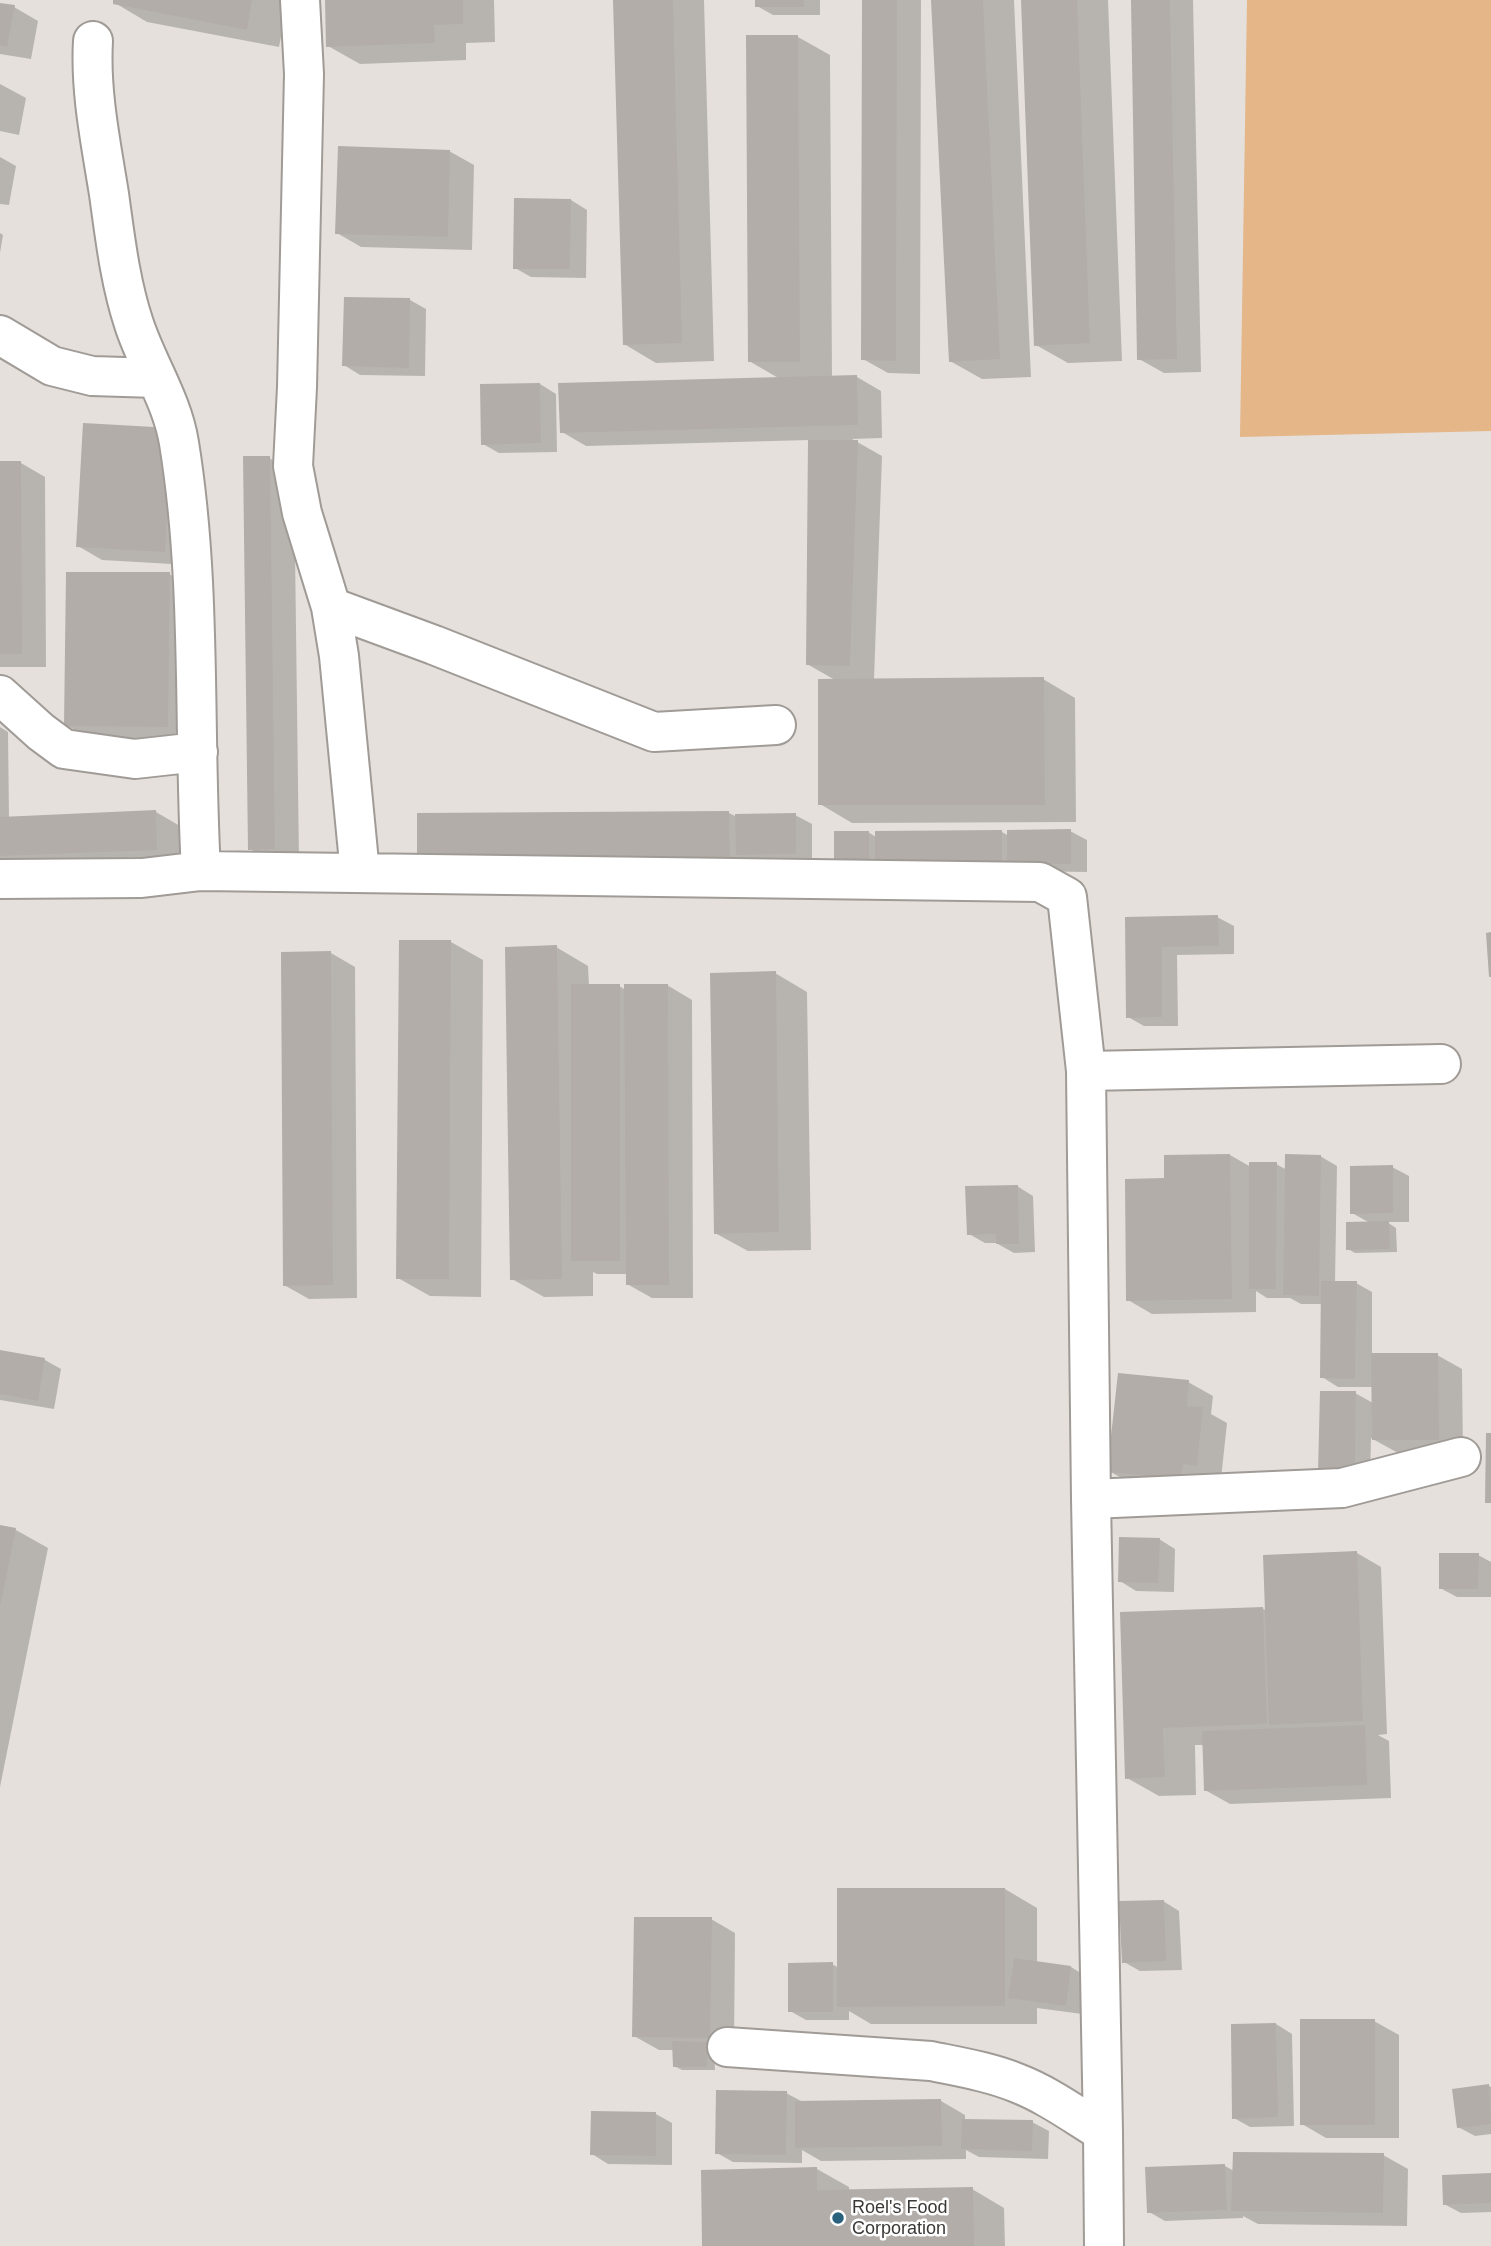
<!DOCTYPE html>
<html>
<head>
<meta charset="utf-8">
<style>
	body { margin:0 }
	canvas { display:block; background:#e5e0db }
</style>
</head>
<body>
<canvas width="1491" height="2246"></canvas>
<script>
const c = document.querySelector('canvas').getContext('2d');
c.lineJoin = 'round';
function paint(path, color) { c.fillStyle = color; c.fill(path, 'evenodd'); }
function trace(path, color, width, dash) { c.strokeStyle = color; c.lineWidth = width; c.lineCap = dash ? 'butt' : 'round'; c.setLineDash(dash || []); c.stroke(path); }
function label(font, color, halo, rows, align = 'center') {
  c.font = font + ' Helvetica,sans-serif'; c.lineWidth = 5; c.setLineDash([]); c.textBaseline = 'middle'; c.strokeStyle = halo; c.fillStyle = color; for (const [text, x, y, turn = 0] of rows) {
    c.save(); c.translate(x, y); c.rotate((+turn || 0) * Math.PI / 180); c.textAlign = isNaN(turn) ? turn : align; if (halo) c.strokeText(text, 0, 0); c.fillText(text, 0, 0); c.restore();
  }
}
paint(new Path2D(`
	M 1247,0 L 1491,0 L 1491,431 L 1240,437 Z`), '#e4b688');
paint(new Path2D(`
	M 115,0 L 288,0 L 279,47 L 147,22 L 115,3 Z
	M 327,0 L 494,0 L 495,42 L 466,43 L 466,60 L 360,64 L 328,46 Z
	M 615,0 L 704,0 L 714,361 L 656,363 L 624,344 Z
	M 757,0 L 820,0 L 820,15 L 773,15 L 757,6 Z
	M 864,0 L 921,0 L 920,374 L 888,373 L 863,359 Z
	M 933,0 L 1014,0 L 1031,377 L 982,379 L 950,361 Z
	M 1023,0 L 1108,0 L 1122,361 L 1068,363 L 1036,345 Z
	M 1132,0 L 1193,0 L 1201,372 L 1164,373 L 1139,359 Z
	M 0,5 L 14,7 L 38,21 L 31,59 L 0,54 Z
	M 798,37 L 830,55 L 832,377 L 857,377 L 881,391 L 882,438 L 852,439 L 882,456 L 874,680 L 1043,679 L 1075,698 L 1076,822 L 852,823 L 820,804 L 835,680 L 807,664 L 810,440 L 586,446 L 562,432 L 780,379 L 749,361 Z
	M 0,84 L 26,98 L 19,135 L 0,131 Z
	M 449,151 L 474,165 L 472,250 L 361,247 L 337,233 Z
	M 0,157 L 16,166 L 9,205 L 0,204 Z
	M 571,200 L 587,210 L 586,278 L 531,277 L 515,268 Z
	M 0,233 L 3,235 L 0,253 Z
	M 345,299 L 410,300 L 426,309 L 425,376 L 360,375 L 344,365 Z
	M 540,384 L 556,394 L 557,452 L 499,453 L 483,444 Z
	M 172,430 L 189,565 L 102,560 L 78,546 Z
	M 269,458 L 294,472 L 299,862 L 274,863 L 250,849 Z
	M 0,463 L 21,463 L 45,477 L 46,667 L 0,667 Z
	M 169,574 L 194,588 L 192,741 L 90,739 L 66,725 Z
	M 0,727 L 8,732 L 9,818 L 156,812 L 180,826 L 181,864 L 0,874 Z
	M 729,813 L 737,817 L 795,815 L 812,824 L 812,863 L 444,872 Z
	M 1070,831 L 1087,840 L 1087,872 L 843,868 L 868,832 L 876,837 L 1002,832 L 1009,836 Z
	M 1217,917 L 1234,926 L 1234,954 L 1177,955 L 1178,1026 L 1144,1026 L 1128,1017 L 1126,918 Z
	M 401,942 L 451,942 L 483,960 L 481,1297 L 430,1296 L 398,1278 Z
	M 556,947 L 588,966 L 589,986 L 619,986 L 626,990 L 667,985 L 692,1000 L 693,1298 L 652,1298 L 627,1284 L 627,1274 L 597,1274 L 593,1272 L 593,1296 L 544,1297 L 512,1279 Z
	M 331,953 L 355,967 L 357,1298 L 309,1299 L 284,1285 Z
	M 775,973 L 807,992 L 811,1250 L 748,1251 L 715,1233 Z
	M 1230,1155 L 1251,1167 L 1276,1164 L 1287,1170 L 1320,1156 L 1337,1166 L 1335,1283 L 1356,1283 L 1372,1292 L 1372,1355 L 1437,1355 L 1462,1369 L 1463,1453 L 1398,1453 L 1371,1438 L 1370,1481 L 1320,1472 L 1355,1393 L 1373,1403 L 1373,1387 L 1338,1387 L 1322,1377 L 1323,1304 L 1301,1304 L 1290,1298 L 1267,1298 L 1256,1291 L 1256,1312 L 1152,1314 L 1128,1300 L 1165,1180 L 1166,1156 Z
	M 1392,1167 L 1409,1176 L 1409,1222 L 1387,1222 L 1396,1228 L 1397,1252 L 1355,1253 L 1348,1249 L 1370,1223 L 1352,1213 Z
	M 1017,1186 L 1033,1196 L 1035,1252 L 1014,1253 L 996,1243 L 985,1243 L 969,1234 Z
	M 0,1352 L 45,1360 L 61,1369 L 54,1409 L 0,1400 Z
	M 1188,1382 L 1213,1396 L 1211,1414 L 1227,1423 L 1221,1479 L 1134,1485 L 1109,1471 Z
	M 0,1527 L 16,1530 L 48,1548 L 0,1787 Z
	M 1159,1539 L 1175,1549 L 1174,1592 L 1136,1591 L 1120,1581 Z
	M 1357,1553 L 1381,1567 L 1387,1734 L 1378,1735 L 1389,1741 L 1391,1798 L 1230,1804 L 1205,1790 L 1204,1745 L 1195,1745 L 1196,1795 L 1159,1796 L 1127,1778 L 1122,1614 L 1262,1608 L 1267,1611 Z
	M 1478,1555 L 1491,1562 L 1491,1597 L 1457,1597 L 1440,1588 Z
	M 1005,1889 L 1037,1908 L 1037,1963 L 1071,1967 L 1087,1977 L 1082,2014 L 1037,2008 L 1037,2024 L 871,2024 L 849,2011 L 849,2020 L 806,2020 L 790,2011 L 832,1964 L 839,1968 Z
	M 1163,1901 L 1179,1911 L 1182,1970 L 1140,1971 L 1124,1962 Z
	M 711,1919 L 735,1933 L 734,2051 L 714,2051 L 715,2070 L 682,2070 L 674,2066 L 674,2050 L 659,2050 L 634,2036 Z
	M 1374,2021 L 1399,2035 L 1399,2138 L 1326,2138 L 1302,2124 Z
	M 1276,2024 L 1292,2034 L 1294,2126 L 1250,2127 L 1234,2118 Z
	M 1489,2086 L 1491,2087 L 1491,2134 L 1475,2136 L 1458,2127 Z
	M 786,2093 L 803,2102 L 941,2101 L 965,2115 L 965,2121 L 1032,2122 L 1049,2131 L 1048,2159 L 979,2157 L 966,2150 L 966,2159 L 821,2161 L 802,2150 L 802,2163 L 733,2162 L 717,2153 Z
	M 656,2114 L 672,2123 L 672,2165 L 608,2164 L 592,2154 Z
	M 1383,2155 L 1408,2169 L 1407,2226 L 1258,2224 L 1243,2216 L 1243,2218 L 1165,2221 L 1149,2212 L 1225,2166 L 1234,2171 Z
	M 817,2169 L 849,2187 L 849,2192 L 972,2189 L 1004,2208 L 1005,2246 L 704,2246 Z
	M 1491,2175 L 1491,2212 L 1461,2213 L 1444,2204 Z`), '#0003');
paint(new Path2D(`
	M 113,0 L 252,0 L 247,30 L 113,4 Z
	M 325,0 L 463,0 L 463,24 L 434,25 L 435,43 L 326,47 Z
	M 613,0 L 673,0 L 682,343 L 623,345 Z
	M 755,0 L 804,0 L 804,7 L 755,7 Z
	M 862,0 L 897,0 L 896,361 L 861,360 Z
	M 931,0 L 983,0 L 1000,359 L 949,362 Z
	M 1021,0 L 1077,0 L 1090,343 L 1034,346 Z
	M 1131,0 L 1170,0 L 1177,359 L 1137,360 Z
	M 0,3 L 15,5 L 7,47 L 0,45 Z
	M 746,35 L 798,35 L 800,362 L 748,362 Z
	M 338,146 L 450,150 L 448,237 L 335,234 Z
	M 514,198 L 571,199 L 570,269 L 513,269 Z
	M 344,297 L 410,298 L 409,368 L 342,366 Z
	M 857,375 L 858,425 L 560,433 L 558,383 Z
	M 540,383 L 541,443 L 481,445 L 480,384 Z
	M 83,423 L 172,428 L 165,552 L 76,547 Z
	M 808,440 L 858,440 L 850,666 L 806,665 Z
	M 243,456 L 270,456 L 275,849 L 248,850 Z
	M 0,461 L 21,461 L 22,654 L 0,654 Z
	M 66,572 L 170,572 L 168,727 L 64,726 Z
	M 1044,677 L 1045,805 L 818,805 L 818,679 Z
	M 156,810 L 157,850 L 0,856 L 0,817 Z
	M 729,811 L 730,857 L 417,859 L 417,813 Z
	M 796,813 L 796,854 L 736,855 L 735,814 Z
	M 1071,829 L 1071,864 L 1007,864 L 1007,830 Z
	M 1002,830 L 1002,864 L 875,865 L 875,831 Z
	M 834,831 L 869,831 L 869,865 L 834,865 Z
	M 1218,915 L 1219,946 L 1162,947 L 1162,1017 L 1126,1018 L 1125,917 Z
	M 1491,932 L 1491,977 L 1489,977 L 1486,933 Z
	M 399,940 L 451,940 L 449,1279 L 396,1279 Z
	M 557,945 L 562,1279 L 510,1280 L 505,947 Z
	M 331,951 L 333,1285 L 283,1286 L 281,952 Z
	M 776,971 L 779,1232 L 714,1234 L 710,973 Z
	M 571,984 L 620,984 L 620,1261 L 571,1261 Z
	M 624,984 L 668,984 L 669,1285 L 626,1285 Z
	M 1230,1154 L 1232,1299 L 1126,1301 L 1125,1179 L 1164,1178 L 1164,1155 Z
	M 1285,1154 L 1321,1155 L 1319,1296 L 1283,1295 Z
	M 1249,1162 L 1277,1162 L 1276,1289 L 1249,1289 Z
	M 1393,1165 L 1393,1213 L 1350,1214 L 1350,1166 Z
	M 1018,1185 L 1019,1244 L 996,1244 L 996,1234 L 967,1235 L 965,1186 Z
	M 1389,1221 L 1390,1249 L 1346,1250 L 1346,1222 Z
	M 1321,1281 L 1357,1281 L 1355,1379 L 1320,1378 Z
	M 0,1350 L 45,1358 L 38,1401 L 0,1394 Z
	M 1371,1353 L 1438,1353 L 1439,1440 L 1372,1440 Z
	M 1118,1373 L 1189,1380 L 1187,1406 L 1203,1407 L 1197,1466 L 1183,1464 L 1181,1479 L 1107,1472 Z
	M 1320,1391 L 1356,1391 L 1355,1473 L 1318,1473 Z
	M 1486,1433 L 1491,1433 L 1491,1503 L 1485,1503 Z
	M 0,1525 L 16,1528 L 1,1604 L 0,1603 Z
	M 1119,1537 L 1160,1538 L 1158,1583 L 1118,1582 Z
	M 1357,1551 L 1363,1721 L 1269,1725 L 1263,1555 Z
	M 1439,1553 L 1479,1553 L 1478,1589 L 1439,1589 Z
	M 1263,1607 L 1267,1724 L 1163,1728 L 1165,1777 L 1125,1779 L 1120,1612 Z
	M 1365,1725 L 1367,1785 L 1204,1791 L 1202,1731 Z
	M 837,1888 L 1005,1888 L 1005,2006 L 837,2007 Z
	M 1164,1900 L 1166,1961 L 1122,1963 L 1119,1901 Z
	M 634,1917 L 712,1917 L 710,2038 L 632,2037 Z
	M 1014,1958 L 1071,1966 L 1066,2006 L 1008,1998 Z
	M 833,1962 L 833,2012 L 788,2012 L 788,1963 Z
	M 1300,2019 L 1375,2019 L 1375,2125 L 1300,2125 Z
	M 1276,2023 L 1278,2117 L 1232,2119 L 1231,2024 Z
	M 672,2041 L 707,2042 L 707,2067 L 673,2067 Z
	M 1489,2084 L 1491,2124 L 1457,2128 L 1452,2089 Z
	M 716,2090 L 787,2091 L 786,2155 L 715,2154 Z
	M 941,2099 L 942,2146 L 795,2148 L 795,2101 Z
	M 591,2111 L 656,2112 L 656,2156 L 590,2155 Z
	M 962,2119 L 1033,2120 L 1032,2151 L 961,2149 Z
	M 1233,2152 L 1384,2153 L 1383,2213 L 1231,2211 Z
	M 1225,2164 L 1227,2210 L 1147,2213 L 1145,2167 Z
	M 817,2167 L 817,2190 L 973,2187 L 974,2246 L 702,2246 L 701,2170 Z
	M 1491,2173 L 1491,2203 L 1443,2205 L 1442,2175 Z`), '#b2ada8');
const minor = new Path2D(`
	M 300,0 L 304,74 L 297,387 L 293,466 L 302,513 L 331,607 L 339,656 L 360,873
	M 93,41 C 90,92 101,144 109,194 C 115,237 120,282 134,324 C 147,364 172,400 179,443 C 202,584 193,728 201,871 L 1040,882 L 1067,897 L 1086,1071 L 1091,1499 L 1103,2132 L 1104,2246
	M 0,335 L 52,366 L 92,376 L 156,378
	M 331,607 L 434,645 L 654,732 L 776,725
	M 0,695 L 41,732 L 64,749 L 135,759 L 198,752
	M 0,879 L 142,878 L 201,871
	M 1086,1071 L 1441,1064
	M 1091,1499 L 1342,1488 L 1461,1457
	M 727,2047 L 931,2061 C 960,2067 990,2072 1017,2083 C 1048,2095 1075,2115 1103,2132`);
trace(minor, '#a09b96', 42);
trace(minor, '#fff', 38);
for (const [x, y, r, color] of [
	[838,2218,7,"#2a617c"]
]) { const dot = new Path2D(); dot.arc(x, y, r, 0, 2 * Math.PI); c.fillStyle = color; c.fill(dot); trace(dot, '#fff', 2.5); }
label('18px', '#3b3937', '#fff', [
	["Roel's Food",852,2208],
	["Corporation",852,2229]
], 'left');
</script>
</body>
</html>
